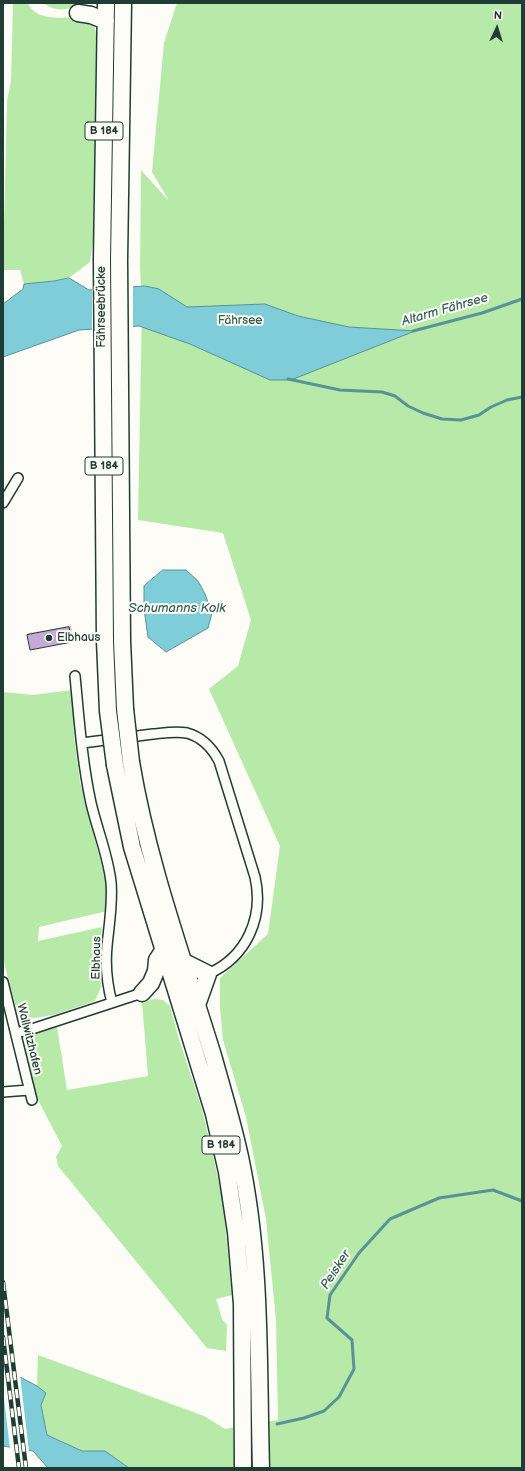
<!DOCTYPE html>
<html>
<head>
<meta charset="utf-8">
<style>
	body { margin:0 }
	#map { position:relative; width:525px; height:1471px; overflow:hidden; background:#fdfcf7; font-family:"Balsamiq Sans",sans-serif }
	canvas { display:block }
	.frame { position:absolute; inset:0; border:4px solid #1f3d34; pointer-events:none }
	.north { position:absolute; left:477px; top:8px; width:40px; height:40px; -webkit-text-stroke:3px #fdfcf7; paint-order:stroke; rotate:4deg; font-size:11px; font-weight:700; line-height:16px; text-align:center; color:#1f3d34 }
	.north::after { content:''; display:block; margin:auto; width:14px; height:18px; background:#1f3d34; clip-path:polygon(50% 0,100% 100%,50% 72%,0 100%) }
</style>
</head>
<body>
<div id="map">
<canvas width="525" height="1471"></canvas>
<div class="frame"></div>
<div class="north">N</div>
</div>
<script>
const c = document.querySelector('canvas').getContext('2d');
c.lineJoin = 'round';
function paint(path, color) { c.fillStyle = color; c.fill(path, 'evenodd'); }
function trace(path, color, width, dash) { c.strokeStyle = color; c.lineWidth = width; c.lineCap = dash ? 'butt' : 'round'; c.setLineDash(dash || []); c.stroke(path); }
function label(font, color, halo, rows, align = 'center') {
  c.font = font + ' "Balsamiq Sans",sans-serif'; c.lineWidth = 4; c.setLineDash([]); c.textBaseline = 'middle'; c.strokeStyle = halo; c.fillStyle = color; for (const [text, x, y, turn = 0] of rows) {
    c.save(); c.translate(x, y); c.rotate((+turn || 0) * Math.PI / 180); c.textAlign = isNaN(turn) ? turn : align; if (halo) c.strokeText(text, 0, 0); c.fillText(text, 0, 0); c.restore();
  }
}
paint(new Path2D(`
	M 13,3 L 28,3 C 37,23 63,16 80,18 C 84,18 88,20 92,22 L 95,29 L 97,37 L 97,134 L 93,242 L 90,262 L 69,278 L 54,281 L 24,284 L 20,270 L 3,270 L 7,101 L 11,81 Z
	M 44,3 L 79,3 C 69,11 54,12 44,3 Z
	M 177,3 L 522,3 L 522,1468 L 129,1468 L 105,1451 L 82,1451 L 47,1435 L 37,1386 L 38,1355 L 204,1416 L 225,1429 L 278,1420 L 276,1320 L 266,1219 L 246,1117 L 223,1040 L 220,1007 L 220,978 L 268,934 L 280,846 L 209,689 L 238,666 L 251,620 L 223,533 L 138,520 L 142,304 L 140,268 L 141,170 L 169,201 L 152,172 L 164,43 Z
	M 72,690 L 74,736 L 80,782 L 107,885 L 107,911 L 39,927 L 38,941 L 102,927 L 99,955 L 101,987 L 95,1001 L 54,1015 L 34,1018 L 18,1015 L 5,967 L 3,953 L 3,692 L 33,695 Z
	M 155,999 L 163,1000 L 170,1006 L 178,1036 L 201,1106 L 212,1151 L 223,1202 L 232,1295 L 216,1299 L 222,1319 L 227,1325 L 226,1351 L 207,1348 L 58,1166 L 56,1157 L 62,1146 L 37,1098 L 26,1049 L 30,1033 L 57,1027 L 67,1090 L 148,1076 L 142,1002 Z`), '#b7e9a9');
const water = new Path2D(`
	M 69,278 L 89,290 L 145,286 L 159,289 L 187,307 L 265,304 L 298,316 L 349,327 L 415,331 L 291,380 L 270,380 L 190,344 L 139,326 L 79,330 L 3,357 L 3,304 L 23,289 L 24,284 L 54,281 Z
	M 163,570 L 186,570 L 198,581 L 205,594 L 212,613 L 208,628 L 166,652 L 148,637 L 144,609 L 144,586 Z
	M 3,1368 L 37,1386 L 46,1393 L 41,1405 L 47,1435 L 82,1451 L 105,1451 L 129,1468 L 48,1468 L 33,1451 L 3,1446 Z`);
paint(water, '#7ecdd9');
trace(water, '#589397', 1);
paint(new Path2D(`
	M 133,285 L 133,329 L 92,332 L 92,287 Z
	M 3,1366 L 20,1375 L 29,1452 L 10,1449 L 3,1390 Z`), '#fdfcf7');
paint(new Path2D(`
	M 71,626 L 73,640 L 72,641 L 28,635 L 29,633 Z`), '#0003');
trace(new Path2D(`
	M 413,331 L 482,313 L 522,299
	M 288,379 L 340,390 L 382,392 L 395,396 L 408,406 L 423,413 L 442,419 L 461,420 L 479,415 L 491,407 L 507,400 L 522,397
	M 277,1424 L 304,1418 L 324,1411 L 339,1397 L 354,1369 L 352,1340 L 327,1318 L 330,1295 L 359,1253 L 390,1219 L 439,1198 L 493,1190 L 522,1201`), '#589397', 3);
const building = new Path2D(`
	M 69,627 L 72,642 L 30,650 L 27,635 Z`);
paint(building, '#c5a9d6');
trace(building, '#1f3d34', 1);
const street = new Path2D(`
	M 3,503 L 18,478
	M 75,676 C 79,718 82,761 91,803 C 97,829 108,855 111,882 C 113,903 109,925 107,946 C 105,966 107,984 112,1003
	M 82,743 C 105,740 129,737 153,734 C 164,733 176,731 187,733 C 202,737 212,748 219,761 L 255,877 C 264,917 247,957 208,974
	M 3,982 L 32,1100
	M 16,1033 L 35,1028 L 142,993
	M 3,1092 L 29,1090`);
const highway = new Path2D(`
	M 106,3 L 102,260 L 105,641 L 108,711
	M 123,3 L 119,260 L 122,641 L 125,709
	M 78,13 L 91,15 L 106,21
	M 131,762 C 148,864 184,961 214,1059 C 223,1092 233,1124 240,1157 C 262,1260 258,1364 261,1468
	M 115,765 L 132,847 L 214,1114 L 227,1172 L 236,1232 L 242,1304 L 243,1468
	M 184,962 L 208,974 L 197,1005
	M 142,993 L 151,983 L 156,971 L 157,960 L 163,951`);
trace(street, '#1f3d34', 12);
trace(highway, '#1f3d34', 19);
trace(street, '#fdfcf7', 9);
trace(highway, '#fdfcf7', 16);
const rail = new Path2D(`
	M 3,1282 L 26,1468
	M 3,1337 L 19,1468`);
trace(rail, '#1f3d34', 4.5);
trace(rail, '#fdfcf7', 3, [9]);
const highwayBridge = new Path2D(`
	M 125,709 L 131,762
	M 108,711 L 115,765`);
trace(highwayBridge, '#1f3d34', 19, []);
trace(highwayBridge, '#fdfcf7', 16);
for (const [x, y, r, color] of [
	[49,638,4,"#1f3d34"]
]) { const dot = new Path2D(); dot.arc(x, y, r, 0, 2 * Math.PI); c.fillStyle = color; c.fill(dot); trace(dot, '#fdfcf7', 1.5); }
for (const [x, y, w] of [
	[104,131,38],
	[104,466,38],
	[221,1145,38]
]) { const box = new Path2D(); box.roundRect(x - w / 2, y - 9, w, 18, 3); c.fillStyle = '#fdfcf7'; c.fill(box); trace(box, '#1f3d34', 1); }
label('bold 11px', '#1f3d34', null, [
	["B 184",104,131],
	["B 184",104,466],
	["B 184",221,1145]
]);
label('12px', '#1f3d34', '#fdfcf7', [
	["Fährseebrücke",102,307,-90],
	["Elbhaus",97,958,-89],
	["Wallwitzhafen",29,1039,76]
]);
label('12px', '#3d5f4b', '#fdfcf7', [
	["Fährsee",240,321]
]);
label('12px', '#1f3d34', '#fdfcf7', [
	["Elbhaus",57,638]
], 'left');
label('italic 13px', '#37615d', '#fdfcf7', [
	["Altarm Fährsee",445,310,-16],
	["Schumanns Kolk",177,609],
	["Peisker",336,1270,-57]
]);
</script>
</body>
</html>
